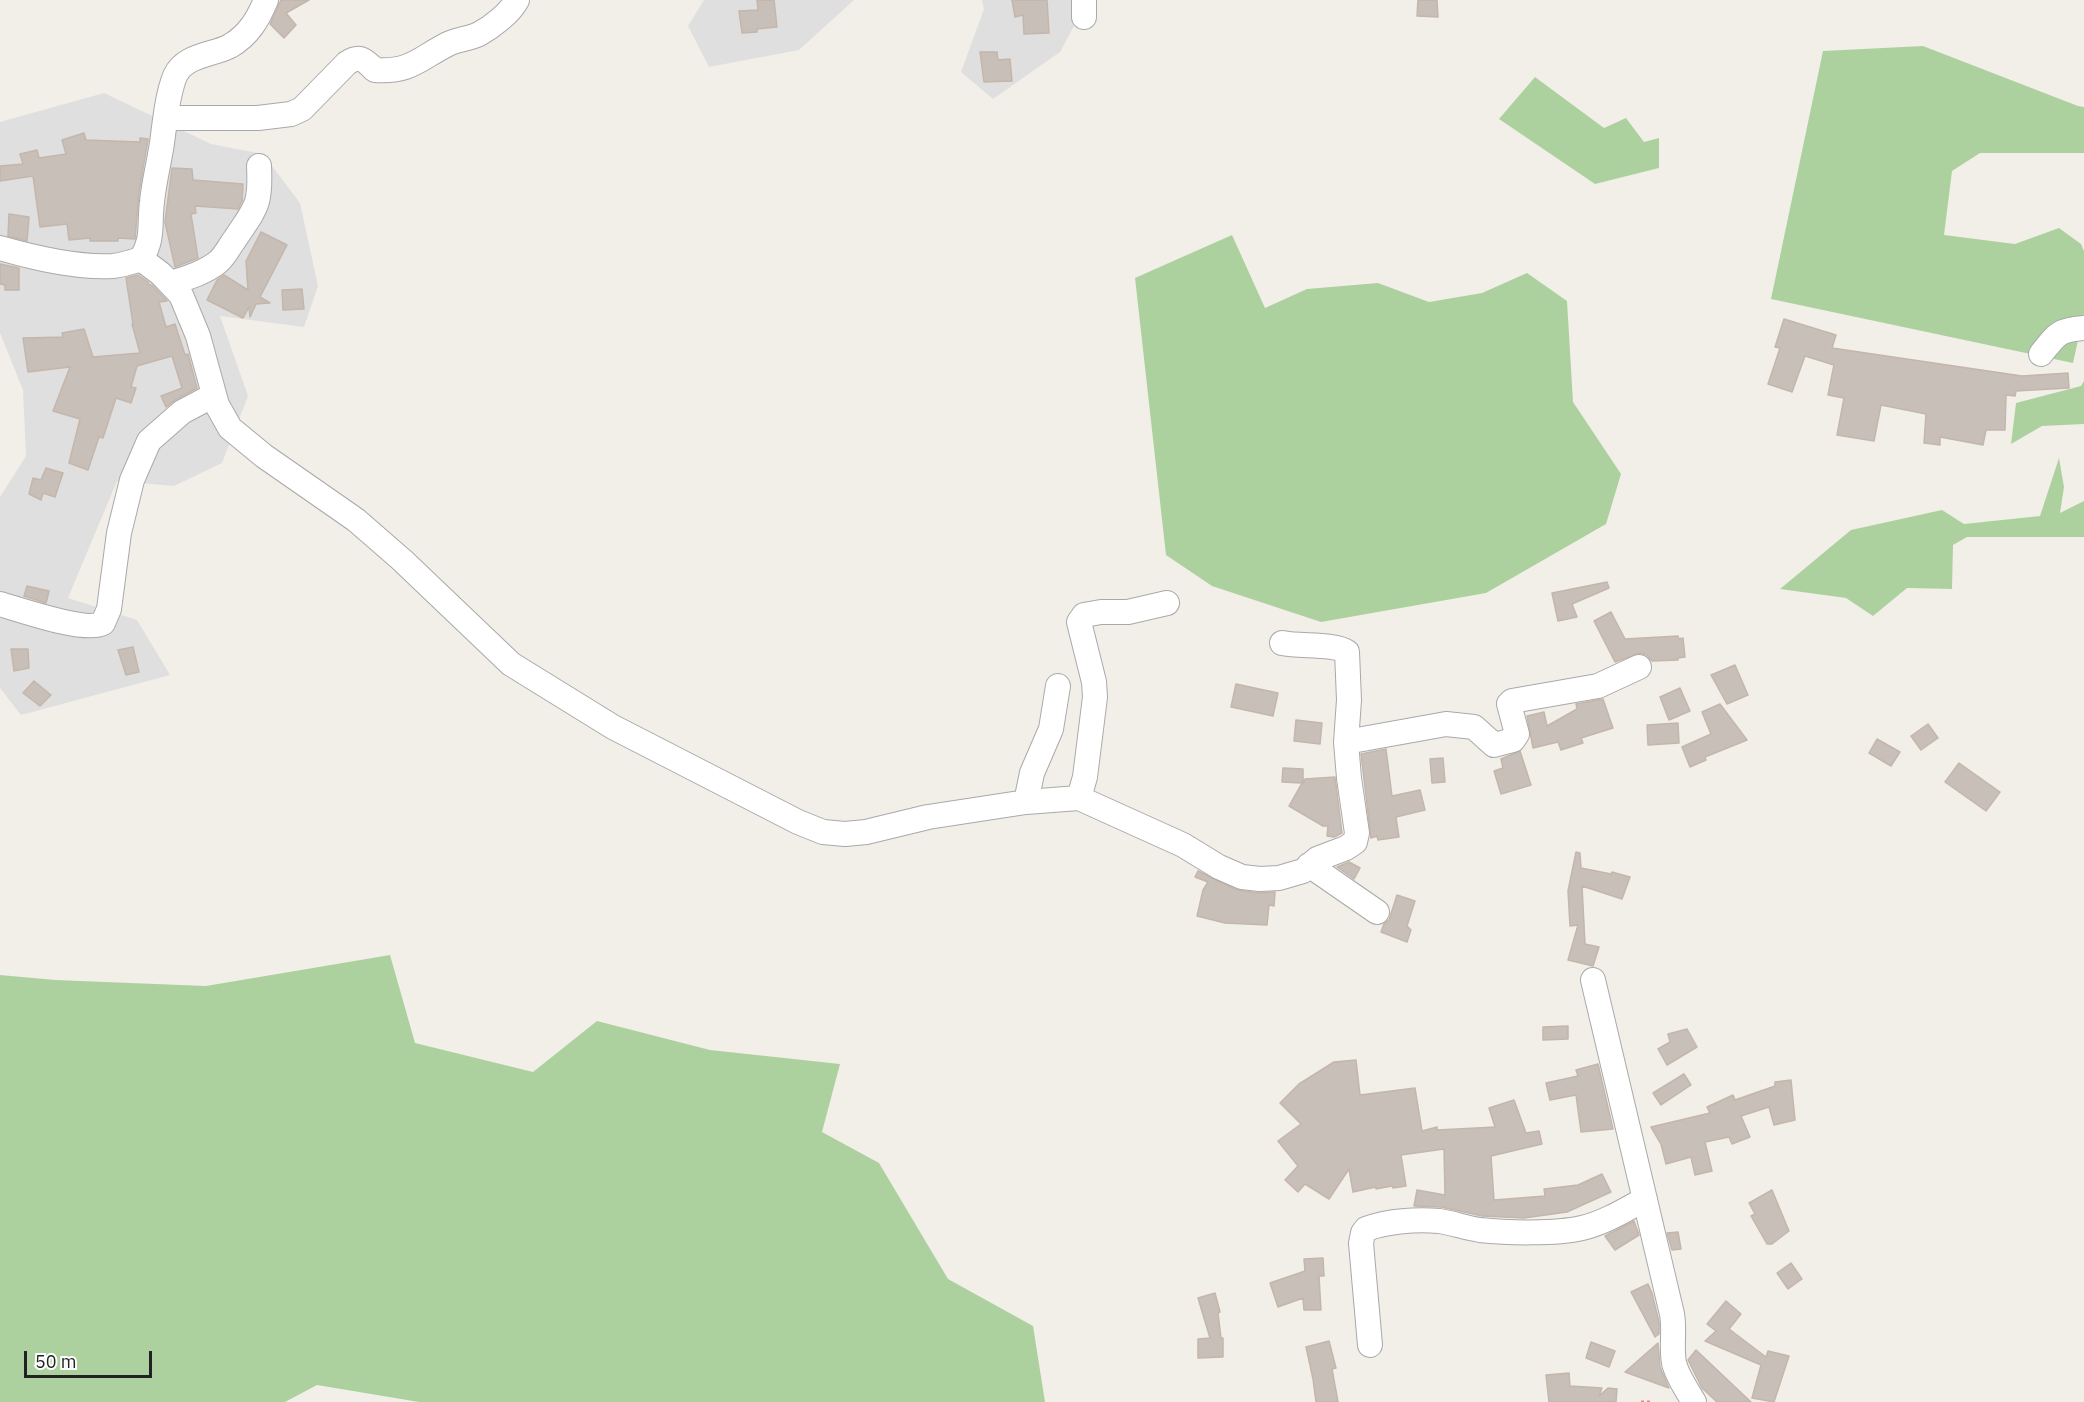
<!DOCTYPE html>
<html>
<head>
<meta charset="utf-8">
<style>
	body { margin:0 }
	#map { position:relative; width:2084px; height:1402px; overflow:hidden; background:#f2efe9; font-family:"IBM Plex Sans",sans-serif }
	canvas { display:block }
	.scale { position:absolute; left:24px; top:1351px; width:128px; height:27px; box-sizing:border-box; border:3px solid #222; border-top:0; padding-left:8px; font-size:18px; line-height:21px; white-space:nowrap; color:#222; -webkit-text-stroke:4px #fff; paint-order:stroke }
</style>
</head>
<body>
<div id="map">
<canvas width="2084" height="1402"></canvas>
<div class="scale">50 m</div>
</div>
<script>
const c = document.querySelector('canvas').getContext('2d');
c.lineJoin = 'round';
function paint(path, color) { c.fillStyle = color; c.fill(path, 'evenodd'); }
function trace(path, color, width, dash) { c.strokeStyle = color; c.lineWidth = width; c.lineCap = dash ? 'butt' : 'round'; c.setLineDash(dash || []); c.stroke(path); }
paint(new Path2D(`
	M 704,0 L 854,0 L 799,50 L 709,67 L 688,26 Z
	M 982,0 L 1088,0 L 1060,52 L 993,99 L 961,72 L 984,9 Z
	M 104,93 L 211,144 L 263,154 L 300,203 L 318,286 L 304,327 L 220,316 L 248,396 L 222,463 L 174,486 L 117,481 L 68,598 L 137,620 L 170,675 L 21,715 L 0,688 L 0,497 L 26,456 L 23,390 L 0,333 L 0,122 Z`), '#e0dfdf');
paint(new Path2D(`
	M 1923,46 L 2078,106 L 2084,107 L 2084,153 L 1980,153 L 1952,171 L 1944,235 L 2015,244 L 2059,228 L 2081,244 L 2084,251 L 2084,313 L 2073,363 L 1771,299 L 1823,51 Z
	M 1535,77 L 1604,128 L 1626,118 L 1644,142 L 1659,138 L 1659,168 L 1595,184 L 1499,119 Z
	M 1232,235 L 1265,308 L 1307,289 L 1378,283 L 1429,302 L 1482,293 L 1527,273 L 1567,301 L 1573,402 L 1621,474 L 1606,524 L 1486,593 L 1321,622 L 1212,586 L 1166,555 L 1135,278 Z
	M 2084,381 L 2084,424 L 2042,426 L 2011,444 L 2016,403 L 2081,386 Z
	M 2059,458 L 2064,487 L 2060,513 L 2084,501 L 2084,537 L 1967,537 L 1953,545 L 1952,589 L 1907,588 L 1873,616 L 1846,598 L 1780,589 L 1851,530 L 1942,510 L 1964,524 L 2040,516 Z
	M 390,955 L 415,1043 L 533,1072 L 597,1021 L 710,1050 L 840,1064 L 822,1132 L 879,1163 L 948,1279 L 1033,1326 L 1045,1402 L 419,1402 L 317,1385 L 285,1402 L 0,1402 L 0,975 L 55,980 L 206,986 Z`), '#add19e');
const building = new Path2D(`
	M 281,0 L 309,0 L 286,13 L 296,25 L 284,38 L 270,24 Z
	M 757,0 L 774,0 L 777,27 L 757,29 L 757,32 L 742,33 L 739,11 L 758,10 Z
	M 1012,0 L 1047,0 L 1049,33 L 1024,34 L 1023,15 L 1015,17 Z
	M 1418,0 L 1437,0 L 1438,17 L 1417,16 Z
	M 980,52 L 997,52 L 998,60 L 1010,59 L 1012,81 L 984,82 Z
	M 84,133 L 86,140 L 140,142 L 140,138 L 148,139 L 139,192 L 135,239 L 118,238 L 118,241 L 90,241 L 90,238 L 69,240 L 67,224 L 40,227 L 33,176 L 0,181 L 0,166 L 23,164 L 20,154 L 37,150 L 39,158 L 66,154 L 62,140 Z
	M 172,168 L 192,169 L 193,180 L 243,184 L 242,201 L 238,209 L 195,206 L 196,213 L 191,214 L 198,258 L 175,267 L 165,222 Z
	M 9,214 L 29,217 L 27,241 L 8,236 Z
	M 261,232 L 287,245 L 260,297 L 270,303 L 256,304 L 250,317 L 249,307 L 243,318 L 207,300 L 217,280 L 224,275 L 248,290 L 246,261 Z
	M 0,264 L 19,268 L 19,290 L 5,290 L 5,285 L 0,284 Z
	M 138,275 L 148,282 L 149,285 L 152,285 L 167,301 L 159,302 L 166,327 L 175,324 L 185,355 L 188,354 L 197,388 L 175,400 L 166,407 L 161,396 L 182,388 L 172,356 L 137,366 L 131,387 L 136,388 L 131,403 L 116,398 L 103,438 L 99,437 L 88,470 L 69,463 L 80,419 L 53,411 L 70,367 L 28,372 L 23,338 L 63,337 L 62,333 L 84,329 L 93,357 L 140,353 L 132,324 L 133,324 L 126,278 Z
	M 302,289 L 304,309 L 283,310 L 282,290 Z
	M 1784,319 L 1836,335 L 1832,348 L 2022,376 L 2068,373 L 2069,388 L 2016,391 L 2015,396 L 2006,395 L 2005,430 L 1986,430 L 1983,445 L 1940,437 L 1940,445 L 1924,443 L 1926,414 L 1881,405 L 1874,441 L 1837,435 L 1844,398 L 1828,395 L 1834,365 L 1805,356 L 1792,392 L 1768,384 L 1780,348 L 1775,347 Z
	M 46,468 L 63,473 L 55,497 L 43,493 L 41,500 L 29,494 L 33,478 L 41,480 Z
	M 1607,582 L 1609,588 L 1572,604 L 1577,617 L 1558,621 L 1552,593 Z
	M 27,586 L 49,591 L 46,603 L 24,596 Z
	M 1611,612 L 1625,639 L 1678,636 L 1679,639 L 1683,638 L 1685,657 L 1678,658 L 1678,660 L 1652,661 L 1647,655 L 1640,653 L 1615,662 L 1594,621 Z
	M 133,647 L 139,672 L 126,675 L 118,650 Z
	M 11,649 L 28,649 L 29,668 L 14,671 Z
	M 1735,665 L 1748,695 L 1727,704 L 1711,675 Z
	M 34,681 L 51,695 L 40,706 L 23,693 Z
	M 1236,684 L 1278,693 L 1273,716 L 1231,707 Z
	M 1680,688 L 1690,711 L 1669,720 L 1660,697 Z
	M 1603,699 L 1613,728 L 1581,738 L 1583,743 L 1561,750 L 1558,742 L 1533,748 L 1527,716 L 1544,712 L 1547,726 L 1577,709 L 1576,704 Z
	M 1720,704 L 1747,740 L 1705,757 L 1706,760 L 1690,767 L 1682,747 L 1711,734 L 1702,712 Z
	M 1296,720 L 1322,723 L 1320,744 L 1294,741 Z
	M 1678,723 L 1679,743 L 1648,745 L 1647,725 Z
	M 1928,724 L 1938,738 L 1921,750 L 1911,736 Z
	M 1877,739 L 1900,752 L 1891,766 L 1869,753 Z
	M 1386,749 L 1392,796 L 1420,790 L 1425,810 L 1396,817 L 1399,837 L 1378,840 L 1377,836 L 1371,838 L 1361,754 Z
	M 1520,751 L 1531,785 L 1501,794 L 1494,771 L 1503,768 L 1501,759 Z
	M 1443,758 L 1445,782 L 1432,783 L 1430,759 Z
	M 1959,763 L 2000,792 L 1986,811 L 1945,782 Z
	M 1283,768 L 1303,769 L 1303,783 L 1305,779 L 1335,777 L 1342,833 L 1334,837 L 1327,836 L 1328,826 L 1323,826 L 1289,806 L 1302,783 L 1282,782 Z
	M 1576,852 L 1580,853 L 1581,868 L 1611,874 L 1612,872 L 1630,877 L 1622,899 L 1582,886 L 1585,944 L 1599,947 L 1593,966 L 1568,960 L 1578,925 L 1570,926 L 1568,891 Z
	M 1349,862 L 1360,868 L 1354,879 L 1337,867 Z
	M 1198,871 L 1237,890 L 1259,893 L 1275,892 L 1274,906 L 1269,905 L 1267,925 L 1225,923 L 1197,916 L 1203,890 L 1208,882 L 1195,877 Z
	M 1397,895 L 1415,901 L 1407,926 L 1411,930 L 1407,942 L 1381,932 L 1384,924 L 1389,920 Z
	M 1568,1026 L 1568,1039 L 1543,1040 L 1543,1027 Z
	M 1687,1029 L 1697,1047 L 1667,1065 L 1658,1049 L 1670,1042 L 1668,1034 Z
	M 1356,1060 L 1360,1095 L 1415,1088 L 1422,1131 L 1437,1127 L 1437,1130 L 1495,1127 L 1489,1108 L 1514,1100 L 1526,1133 L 1539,1131 L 1542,1144 L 1491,1156 L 1494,1200 L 1545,1196 L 1544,1189 L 1578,1185 L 1602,1174 L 1611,1192 L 1567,1212 L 1524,1218 L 1482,1216 L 1441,1207 L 1414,1206 L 1417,1190 L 1445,1195 L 1444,1149 L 1401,1155 L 1406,1186 L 1393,1188 L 1392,1186 L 1376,1189 L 1376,1187 L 1353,1192 L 1349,1169 L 1329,1199 L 1305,1184 L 1298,1192 L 1285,1180 L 1298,1166 L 1278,1141 L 1301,1124 L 1280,1103 L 1299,1084 L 1334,1062 Z
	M 1598,1064 L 1613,1129 L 1581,1132 L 1576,1095 L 1550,1100 L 1546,1083 L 1578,1076 L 1576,1070 Z
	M 1684,1074 L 1691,1085 L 1661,1105 L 1653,1093 Z
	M 1791,1080 L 1795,1120 L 1774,1125 L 1769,1107 L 1741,1116 L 1750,1137 L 1732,1144 L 1729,1137 L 1705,1142 L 1712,1171 L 1695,1175 L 1691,1157 L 1666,1164 L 1661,1144 L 1651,1127 L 1710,1113 L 1707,1107 L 1733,1095 L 1735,1100 L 1775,1086 L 1775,1082 Z
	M 1772,1190 L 1789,1231 L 1772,1244 L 1767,1244 L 1751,1216 L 1755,1214 L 1749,1203 Z
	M 1634,1221 L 1639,1235 L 1615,1250 L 1605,1236 Z
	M 1678,1232 L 1681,1249 L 1672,1250 L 1667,1233 Z
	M 1323,1258 L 1324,1276 L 1319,1276 L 1321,1310 L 1304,1310 L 1303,1298 L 1278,1307 L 1270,1283 L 1305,1271 L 1304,1259 Z
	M 1791,1263 L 1802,1279 L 1788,1289 L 1777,1273 Z
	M 1648,1284 L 1652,1293 L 1659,1322 L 1659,1334 L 1655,1337 L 1631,1292 Z
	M 1215,1293 L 1220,1312 L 1218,1313 L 1221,1338 L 1223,1338 L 1223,1357 L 1198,1358 L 1198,1339 L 1210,1338 L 1198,1298 Z
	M 1726,1301 L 1741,1314 L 1729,1329 L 1766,1357 L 1768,1351 L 1789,1356 L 1774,1402 L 1752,1398 L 1761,1365 L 1705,1341 L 1716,1331 L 1707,1324 Z
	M 1329,1341 L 1336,1368 L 1332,1369 L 1338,1402 L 1316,1402 L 1313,1379 L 1306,1347 Z
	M 1591,1342 L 1615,1351 L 1609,1367 L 1586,1358 Z
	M 1658,1343 L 1660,1367 L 1669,1388 L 1625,1372 Z
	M 1696,1350 L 1751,1402 L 1717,1402 L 1702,1388 L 1688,1360 Z
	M 1569,1373 L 1570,1386 L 1602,1388 L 1599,1396 L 1608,1388 L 1617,1389 L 1616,1402 L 1549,1402 L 1546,1375 Z`);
paint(building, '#c7bfb8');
trace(building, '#c4b6ab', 1.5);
const minor = new Path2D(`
	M 1084,17 L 1084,0
	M 166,118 L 258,118 L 291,114 L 302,109 L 347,63 C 361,54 365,61 375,70 C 410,73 420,58 448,44 C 458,39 469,39 479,34 C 492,27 510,13 517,0
	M 0,248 C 35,258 76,268 113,266 C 122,265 132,262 141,259 C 154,239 149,225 152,202 C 154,182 159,163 162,143 C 165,121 167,96 175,76 C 184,55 213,55 230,46 C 249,35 258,19 266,0
	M 141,259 L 161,274 L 181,295 L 198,336 L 217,405 L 230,428 L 264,456 L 356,520 L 402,560 L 511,664 L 613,727 L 798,822 L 823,832 L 845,834 L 866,832 L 928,817 L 1026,802 L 1079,798 L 1183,845 L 1219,867 L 1242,877 L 1260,879 L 1279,878 L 1303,871 L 1317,859 L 1346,848 L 1355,842 L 1357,833 L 1349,778 L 1346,742 L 1349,700 L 1347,652 C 1335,643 1300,647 1282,643
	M 171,283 C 187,278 204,273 218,262 C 225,256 229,247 235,239 C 256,207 261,206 259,166
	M 2041,354 C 2057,334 2058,330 2084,328
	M 0,604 C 21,610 87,633 103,623 L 109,609 L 119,533 L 132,480 L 149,441 L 182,412 L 214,395
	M 1346,742 L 1446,724 L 1474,727 L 1494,745 L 1513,740 L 1517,734 L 1509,704 L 1512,701 L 1598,686 L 1639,667
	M 1079,798 L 1085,777 L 1095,697 L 1094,682 L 1079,622 L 1084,615 L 1101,612 L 1128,612 L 1167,603
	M 1026,802 L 1032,773 L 1051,729 L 1058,686
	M 1309,865 L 1377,912
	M 1593,980 L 1672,1314 C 1675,1331 1671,1347 1674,1363 C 1677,1376 1687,1390 1694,1402
	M 1370,1345 L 1361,1243 L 1363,1233 L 1366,1229 C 1387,1221 1417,1219 1439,1221 C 1453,1223 1466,1228 1480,1230 C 1507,1233 1556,1234 1582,1228 C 1604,1223 1625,1210 1645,1199`);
trace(minor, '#a9a9a9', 26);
trace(new Path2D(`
	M 1641,1402 L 1652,1402`), '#fa8072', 3, [3, 3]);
trace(minor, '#fff', 24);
</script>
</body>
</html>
